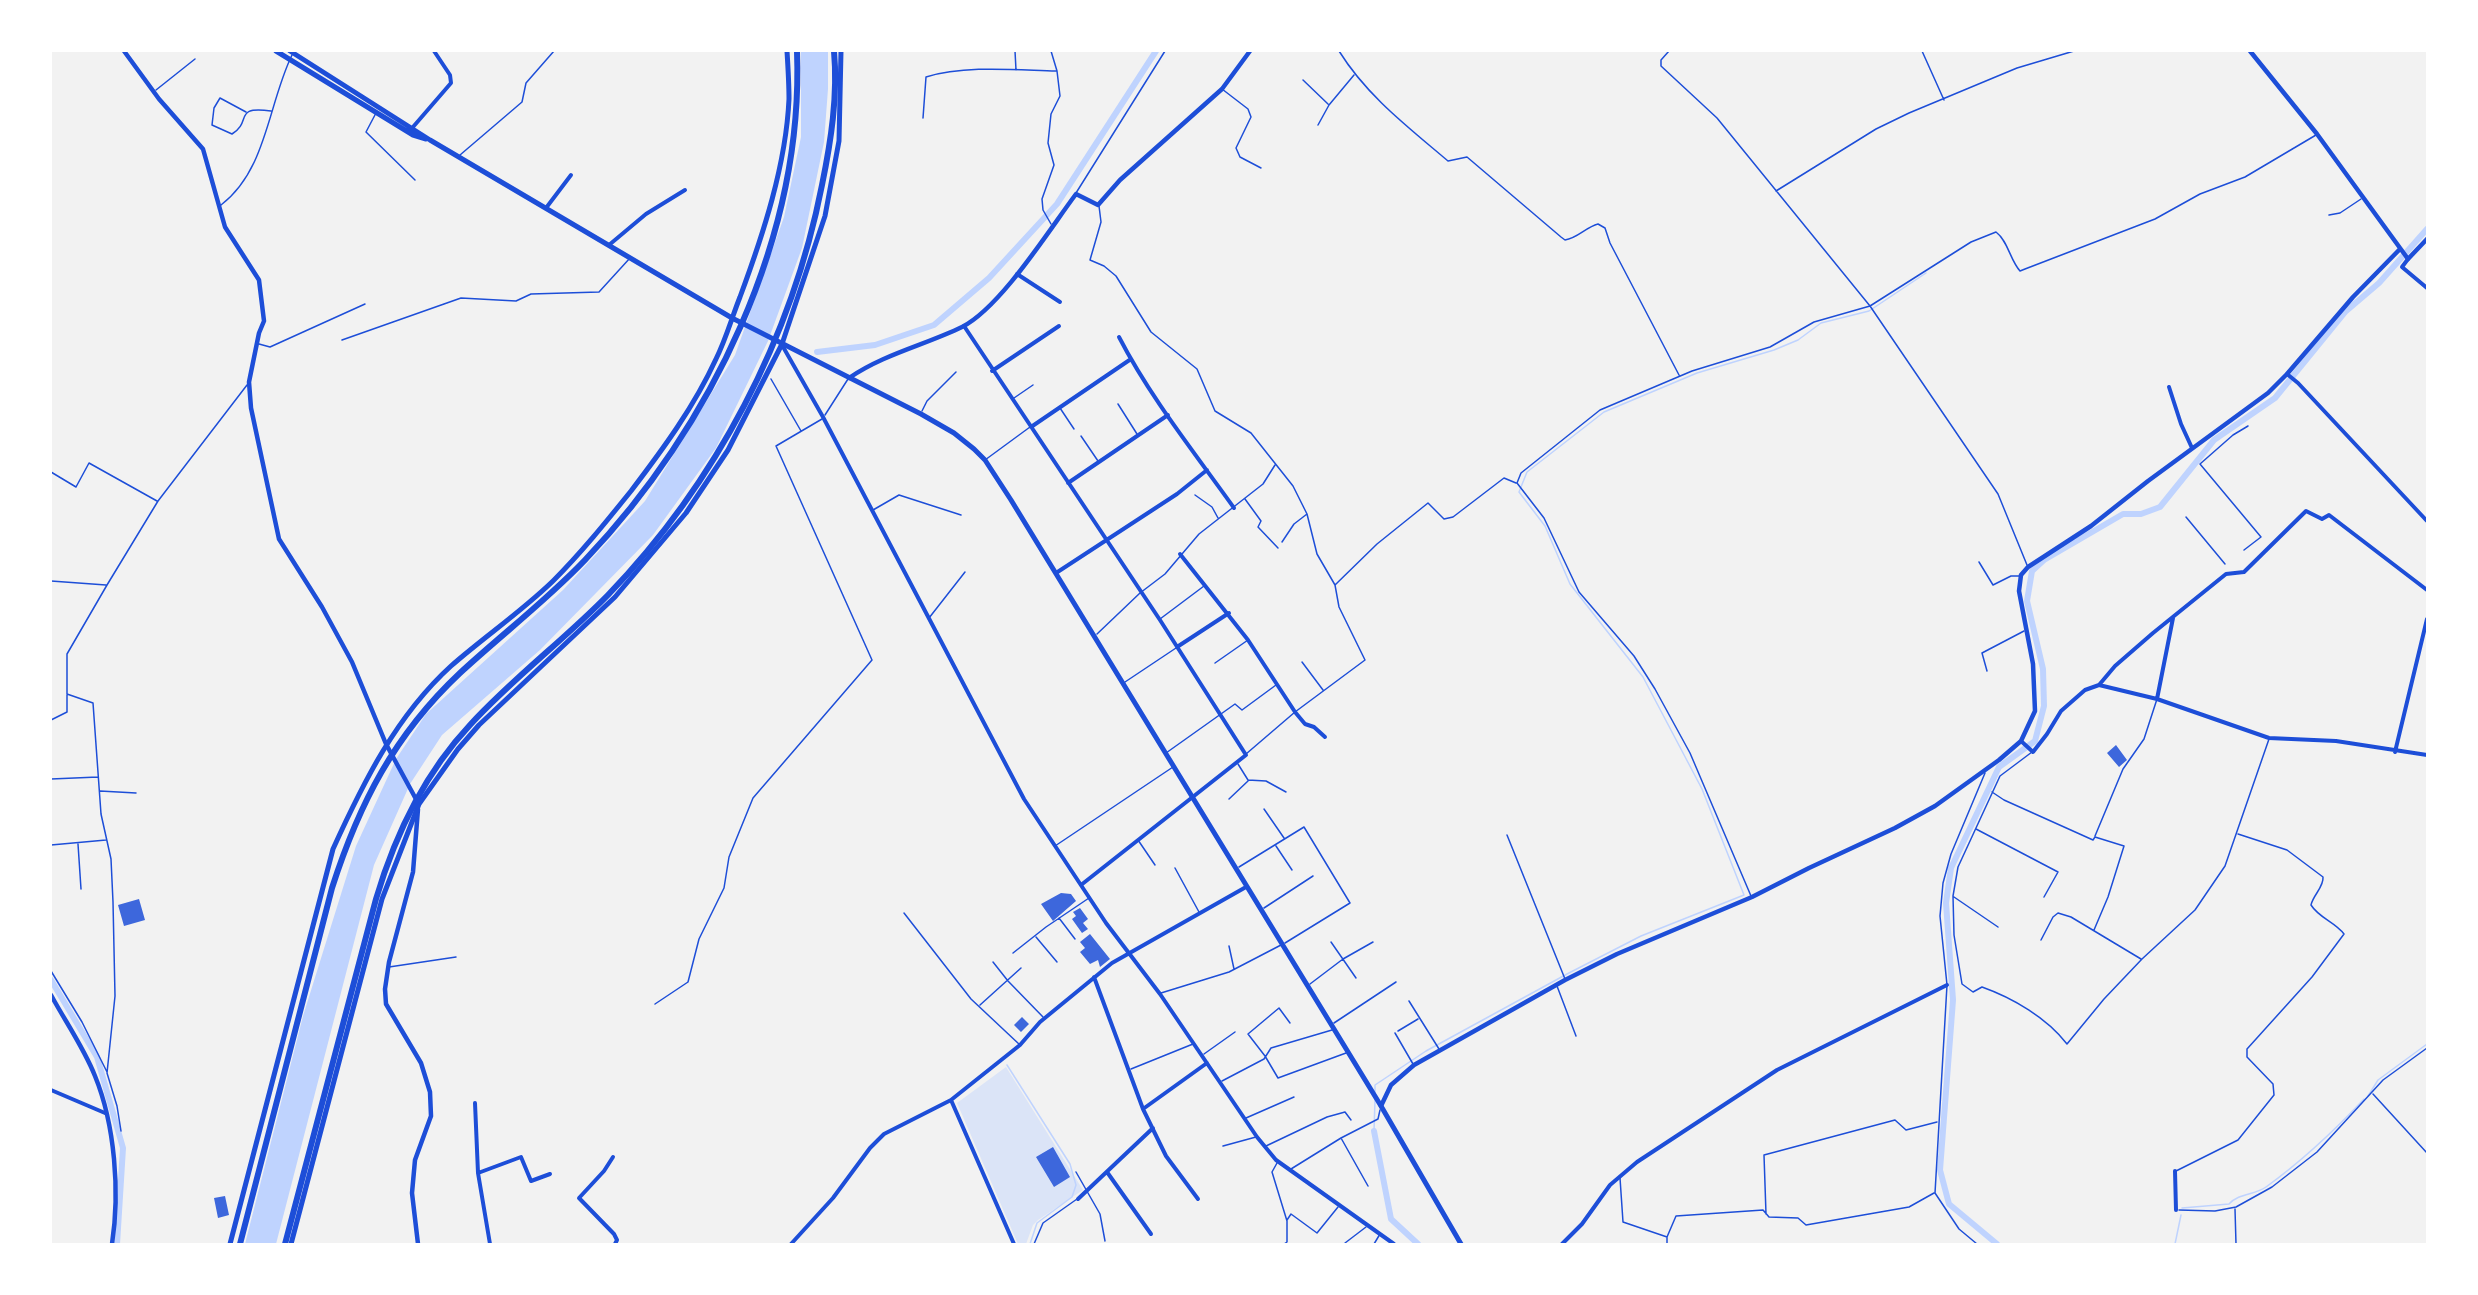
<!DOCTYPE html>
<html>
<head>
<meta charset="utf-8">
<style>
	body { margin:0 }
	#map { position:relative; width:2478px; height:1295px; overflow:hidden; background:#f2f2f2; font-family:"Space Grotesk",sans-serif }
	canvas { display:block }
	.frame { position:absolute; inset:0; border:52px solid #fff; pointer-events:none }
</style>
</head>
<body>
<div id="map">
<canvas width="2478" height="1295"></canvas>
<div class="frame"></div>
</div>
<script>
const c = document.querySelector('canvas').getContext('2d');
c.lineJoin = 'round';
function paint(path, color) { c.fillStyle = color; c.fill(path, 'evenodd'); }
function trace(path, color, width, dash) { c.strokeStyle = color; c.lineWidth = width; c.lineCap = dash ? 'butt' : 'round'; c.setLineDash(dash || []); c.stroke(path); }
paint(new Path2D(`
	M 1006,1067 L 1083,1190 L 1038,1220 L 1033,1225 L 1026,1244 L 1018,1244 L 957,1103 Z`), '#dbe4f7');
paint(new Path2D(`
	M 801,51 L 828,51 L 828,89 L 824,142 L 802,248 L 768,341 L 716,448 L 653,535 L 540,650 L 442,735 L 410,784 L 374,865 L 276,1244 L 245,1244 L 303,1016 L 356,846 L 396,759 L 426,714 L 563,590 L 645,501 L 735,355 L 784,217 L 801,137 Z`), '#bfd3fe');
trace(new Path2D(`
	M 1007,1065 L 1070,1164 L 1076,1185 L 1072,1197 L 1037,1223 L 1030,1244
	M 1375,1092 L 1375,1085 L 1426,1051 L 1567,974 L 1641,936 L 1744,895 L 1702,789 L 1643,677 L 1570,584 L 1545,526 L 1519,492 L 1527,472 L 1604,412 L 1697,373 L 1774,350 L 1798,340 L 1821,323 L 1869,311 L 1926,273
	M 2368,1096 L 2378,1080 L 2427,1044
	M 1374,1131 L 1375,1100
	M 2182,1208 L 2229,1204 C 2239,1193 2255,1195 2266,1187 C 2302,1161 2334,1131 2364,1099
	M 2175,1244 L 2181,1215`), '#bfd3fe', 1.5);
trace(new Path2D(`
	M 817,352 L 875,345 L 934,325 L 989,278 L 1057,204 L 1156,51
	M 51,980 L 97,1057 L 123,1148 L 117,1244
	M 1374,1131 L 1391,1219 L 1418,1244
	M 1997,1244 L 1949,1204 L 1940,1170 L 1953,1000 L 1946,903 L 1951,868 L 1999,767 L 2035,741 L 2044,706 L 2043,669 L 2027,601 L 2032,571 L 2044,560 L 2123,514 L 2141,514 L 2160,507 L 2214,440 L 2275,398 L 2345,312 L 2379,283 L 2427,229`), '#bfd3fe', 6);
paint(new Path2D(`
	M 2116,745 L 2127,760 L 2119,767 L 2107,753 Z
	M 1061,893 L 1071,894 L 1076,901 L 1053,921 L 1041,904 Z
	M 139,899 L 145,920 L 124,926 L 118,905 Z
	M 1080,908 L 1088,919 L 1083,923 L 1088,929 L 1082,933 L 1072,919 L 1076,916 L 1073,912 Z
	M 1090,934 L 1110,959 L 1100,967 L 1098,960 L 1090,964 L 1080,952 L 1085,948 L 1080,942 Z
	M 1022,1017 L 1029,1024 L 1021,1032 L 1014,1025 Z
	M 1053,1147 L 1070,1177 L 1054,1187 L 1036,1157 Z
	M 225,1196 L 229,1215 L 218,1218 L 214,1198 Z`), '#3d67dc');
trace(new Path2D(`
	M 1015,51 L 1016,70
	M 1051,51 L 1057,71 L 1060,96 L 1051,114 L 1048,143 L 1054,165 L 1042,199 L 1043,210 L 1051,224
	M 1339,51 C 1367,96 1408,127 1448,161 L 1467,157 L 1561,237 L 1565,240 C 1578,238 1586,227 1598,224 L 1605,228 L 1610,243 L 1679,375
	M 1669,51 L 1661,60 L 1661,66 L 1717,118 L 1870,306 L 1998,494 L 2027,565
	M 1922,51 L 1944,100
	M 1303,80 L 1328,104
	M 1222,89 L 1248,109 L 1251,117 L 1236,148 L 1240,157 L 1261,168
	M 156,90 L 195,59
	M 246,112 L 220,98 L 214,108 L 212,125 L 232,134 C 253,121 232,106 271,111
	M 376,113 L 366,132 L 415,180
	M 923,118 L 926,77 C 965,65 1016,70 1056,71
	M 1318,125 L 1329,105 L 1354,75
	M 460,155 L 522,102 L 526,83 L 554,51
	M 1776,191 L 1876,129 L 1909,113 L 2017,68 L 2074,51
	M 1076,193 L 1165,51
	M 221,205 C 267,170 268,104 292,55
	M 1099,206 L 1101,222 L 1090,260 L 1104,266 L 1116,276 L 1151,332 L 1197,369 L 1215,411 L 1251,433 L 1293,486 L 1307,514 L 1317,554 L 1335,585 L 1339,607 L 1365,660 L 1295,712 L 1246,754
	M 2329,215 L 2340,213 L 2361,199
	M 342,340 L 461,298 L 516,301 L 531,294 L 599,292 L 630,258
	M 259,344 L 270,347 L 365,304
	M 771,379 L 801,431
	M 1014,398 L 1033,385
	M 1118,404 L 1137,434
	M 1060,408 L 1074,429
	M 922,411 L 927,401 L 956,372
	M 825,415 L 848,379
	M 1081,436 L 1098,461
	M 985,460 L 1030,427
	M 51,472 L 76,487 L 89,463 L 157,501
	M 1195,495 L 1212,507 L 1218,518
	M 1245,499 L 1261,521 L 1258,527 L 1278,548
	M 873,510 L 899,495 L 961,515
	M 2186,517 L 2225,564
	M 1282,542 L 1294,524 L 1307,514
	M 2244,550 L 2261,537 L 2200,464 L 2233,435 L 2248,426
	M 1979,562 L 1993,585 L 2011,576 L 2021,576
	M 51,581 L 106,585
	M 1335,585 L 1377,544 L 1428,503 L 1444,519 L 1453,517 L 1504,478 L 1516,483
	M 929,618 L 965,572
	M 1160,619 L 1204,586
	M 1097,634 L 1140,593 L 1165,574 L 1199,534 L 1263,484 L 1275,465
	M 1302,662 L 1323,690
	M 1215,663 L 1248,640
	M 1987,671 L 1982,653 L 2024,631
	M 1125,682 L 1176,648
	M 51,720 L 67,712 L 67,695
	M 2032,752 L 2000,776 L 1958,867 L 1953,896 L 1954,935 L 1962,984 L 1973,992 L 1982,987 C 2013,998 2047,1018 2067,1044 L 2104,999 L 2142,959 L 2195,910 L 2225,866 L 2269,739
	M 1166,753 L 1235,704 L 1242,710 L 1276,685
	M 1238,764 L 1248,780 L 1266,781 L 1286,792
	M 51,779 L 98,777
	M 100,791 L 136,793
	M 1992,792 L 2004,800 L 2093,840 L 2095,837 L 2124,846 L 2108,897 L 2094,930
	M 1229,799 L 1248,781
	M 1264,809 L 1284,838
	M 1976,829 L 2058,872 L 2044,897
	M 1507,835 L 1565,979
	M 2095,836 L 2123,769 L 2144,739 L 2157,699
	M 1138,840 L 1155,865
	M 78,844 L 81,889
	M 51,845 L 106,840
	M 1055,846 L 1173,767
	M 1276,846 L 1292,870
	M 1239,867 L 1304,827 L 1350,903 L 1285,943
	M 1175,868 L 1199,912
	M 1751,896 L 1690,753 L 1655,689 L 1634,656 L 1579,592 L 1544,518 L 1517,483 L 1521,473 L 1600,410 L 1692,371 L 1770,347 L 1814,322 L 1870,306 L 1971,242 L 1996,232 C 2008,241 2010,260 2020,271 L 2025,269 L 2155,219 L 2200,194 L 2245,177 L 2316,135
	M 1954,897 L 1998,927
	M 1264,908 L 1313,876
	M 904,913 L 971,999 L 1020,1045
	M 1059,918 L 1075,939
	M 1036,937 L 1057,962
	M 2041,940 L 2053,917 L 2058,913 L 2071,917 L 2141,959
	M 1331,942 L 1356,978
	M 1229,946 L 1234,969
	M 1013,953 L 1046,927 L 1089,898
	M 993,962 L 1008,981 L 1043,1017
	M 389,967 L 456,957
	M 51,971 L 82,1022 L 107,1072
	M 1310,984 L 1343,959 L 1373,942
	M 1557,986 L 1576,1036
	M 1161,993 L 1229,972 L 1281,945
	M 1409,1001 L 1439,1049
	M 655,1004 L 688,982 L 699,939 L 724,888 L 729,857 L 753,798 L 872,660 L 776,446 L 822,419
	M 980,1005 L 1021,968
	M 1290,1023 L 1279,1008 L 1248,1034 L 1265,1056 L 1278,1078 L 1346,1053
	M 1334,1023 L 1396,982
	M 1398,1031 L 1418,1019
	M 1395,1033 L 1413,1064
	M 1204,1054 L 1235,1032
	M 1131,1069 L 1193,1044
	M 1222,1081 L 1264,1059 L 1271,1048 L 1332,1030
	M 2373,1094 L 2427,1153
	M 1246,1118 L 1294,1097
	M 121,1131 L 117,1106 L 107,1073 L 115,996 L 113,902 L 111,859 L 101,814 L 93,703 L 67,694 L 67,654 L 107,585 L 158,501 L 247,385
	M 1341,1138 L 1368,1186
	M 1223,1146 L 1256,1137
	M 1266,1146 L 1327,1117 L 1345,1112 L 1351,1120
	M 1277,1163 L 1272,1172 L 1287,1221 L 1287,1242 L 1284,1244
	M 1291,1169 L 1341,1138 L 1378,1119 L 1380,1110
	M 2176,1171 L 2238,1140 L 2274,1095 L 2273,1084 L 2247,1057 L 2247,1049 L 2312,977 L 2344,934 C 2335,922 2319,918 2311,905 C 2313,895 2324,887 2323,877 L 2287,850 L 2238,834
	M 1076,1172 L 1100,1214 L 1105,1241
	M 1620,1178 L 1623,1222 L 1667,1237 L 1667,1244
	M 2235,1209 L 2236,1244
	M 2179,1210 L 2215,1211 L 2236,1207 L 2272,1187 L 2317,1152 L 2383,1080 L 2427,1048
	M 1766,1214 L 1764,1155 L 1895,1120 L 1906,1130 L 1937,1122
	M 1287,1220 L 1291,1214 L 1317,1233 L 1338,1207
	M 1667,1237 L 1676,1216 L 1763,1210 L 1769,1217 L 1798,1218 L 1806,1225 L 1909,1207 L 1934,1193
	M 1345,1243 L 1366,1227
	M 1034,1244 L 1043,1223 L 1077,1199
	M 1374,1244 L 1380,1234
	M 1977,1244 L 1959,1229 L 1935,1193 L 1947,985 L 1940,916 L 1943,883 L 1951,854 L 1985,773`), '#1d4ed8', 1.5);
trace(new Path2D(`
	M 413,127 L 451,83 L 450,75 L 434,51
	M 546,208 L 571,175
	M 609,245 L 646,214 L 685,190
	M 2408,259 L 2402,267 L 2427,288
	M 1017,274 L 1060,302
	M 964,326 L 1160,620 L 1246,755 L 1081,885
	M 1119,337 C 1150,397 1194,452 1234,508
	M 782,345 L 823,417 L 1024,799 L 1106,923 L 1160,994 L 1257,1137 L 1276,1160 L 1394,1244
	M 992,371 L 1059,326
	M 2287,374 L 2298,383 L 2427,521
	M 2169,387 L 2181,424 L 2192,448
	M 1031,427 L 1131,359
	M 1068,483 L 1168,415
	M 1180,554 L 1248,640 L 1295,712 L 1305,724 L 1314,727 L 1325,737
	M 1056,573 L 1177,494 L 1207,470
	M 1177,647 L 1229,613
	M 2099,685 L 2115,666 L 2153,633 L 2226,574 L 2244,572 L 2306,511 L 2322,519 L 2329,515 L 2427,590
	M 2157,699 L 2173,618
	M 2021,741 L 2033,752 L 2047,734 L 2061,711 L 2085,690 L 2099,685 L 2157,699 L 2269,738 L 2336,741 L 2427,755
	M 2395,752 L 2427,619
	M 1094,977 L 1143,1109 L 1166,1156 L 1198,1199
	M 51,1090 L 105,1113
	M 951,1100 L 1014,1244
	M 475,1103 L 478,1173 L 490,1244
	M 1143,1109 L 1207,1063
	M 613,1157 L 604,1171 L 579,1198 L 614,1234 L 617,1240 L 615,1244
	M 2175,1171 L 2176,1210
	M 1107,1172 L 1151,1234
	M 478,1173 L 521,1157 L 531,1181 L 550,1174
	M 1078,1199 L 1153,1128
	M 791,1244 L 833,1198 L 870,1148 L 884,1134 L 951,1100 L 1020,1045 L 1040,1022 L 1112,963 L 1246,887
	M 1562,1244 L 1582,1224 L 1610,1185 L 1637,1162 L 1777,1070 L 1947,985`), '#1d4ed8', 4);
trace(new Path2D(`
	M 124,51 L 159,99 L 203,149 L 225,227 L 259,280 L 264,321 L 259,333 L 249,382 L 251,408 L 279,539 L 322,607 L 352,662 L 386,744 L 417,801
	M 2250,51 L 2317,134 L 2408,259 L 2427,239
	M 849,378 C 884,354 925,345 962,327 C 1001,307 1049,230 1076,194 L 1098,205 L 1120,180 L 1222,89 L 1250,51
	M 51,995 C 65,1021 84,1048 95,1076 C 115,1125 120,1192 112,1244
	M 1381,1106 L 1391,1085 L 1414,1065 L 1565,980 L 1617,954 L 1752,897 L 1809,868 L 1895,828 L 1935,806 L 1999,760 L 2021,741 L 2035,711 L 2033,664 L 2019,591 L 2021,575 L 2028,567 L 2091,526 L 2148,481 L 2268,393 L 2287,374 L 2353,297 L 2400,249
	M 418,1244 L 412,1193 L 415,1160 L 431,1116 L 430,1092 L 421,1063 L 386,1004 L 385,989 L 389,962 L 413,872 L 418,809`), '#1d4ed8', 4.5);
trace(new Path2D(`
	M 276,51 L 413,135 L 426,139
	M 290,51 L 430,140 L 732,318 L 921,414 L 954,433 L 974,449 L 985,460 L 1011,500 L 1381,1106 L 1461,1244
	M 230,1244 L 333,849 C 363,783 396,716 451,666 C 484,637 521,612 553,581 C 581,553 606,522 631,491 C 663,449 694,407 716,359 C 726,339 732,317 740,297 C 763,235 786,165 789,99 C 789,83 788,67 787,51
	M 291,1244 L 382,899 L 419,804 L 458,749 L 479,725 L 615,597 L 686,513 L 728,450 L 782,344 L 825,216 L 839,141 L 841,51`), '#1d4ed8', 5);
trace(new Path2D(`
	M 240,1244 L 332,888 C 359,804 394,735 460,673 C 501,635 546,601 585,560 C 711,428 804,237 797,51
	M 285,1244 L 376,899 C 395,835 424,774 470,725 C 513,678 564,640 608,595 C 716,483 792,338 822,185 C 831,141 838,96 834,51`), '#1d4ed8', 6);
</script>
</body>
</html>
